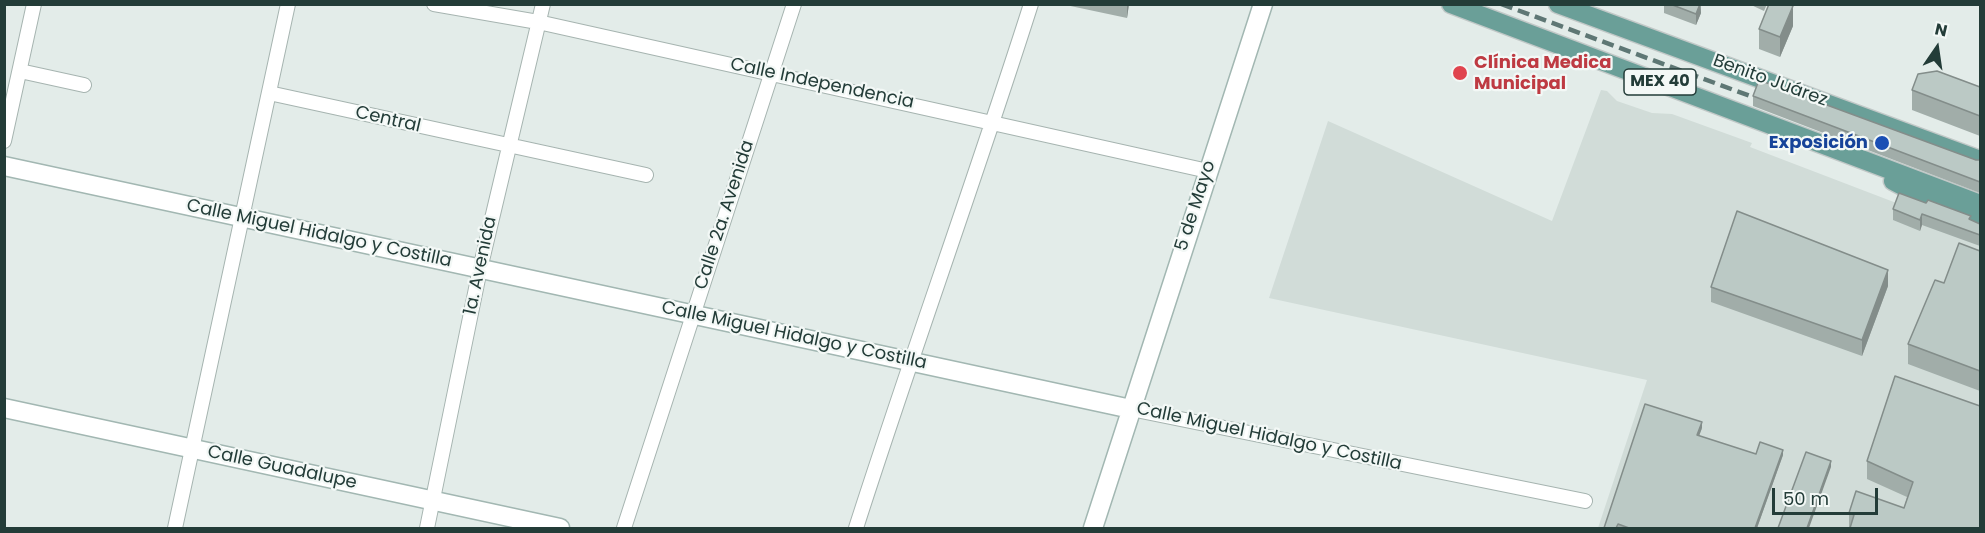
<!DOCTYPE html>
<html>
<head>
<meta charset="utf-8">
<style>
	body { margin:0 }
	#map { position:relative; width:1985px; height:533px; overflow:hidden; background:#e3ece9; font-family:Poppins,sans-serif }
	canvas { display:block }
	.frame { position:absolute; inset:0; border:6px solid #233c38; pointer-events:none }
	.north { position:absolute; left:1907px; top:18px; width:60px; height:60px; -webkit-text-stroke:4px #f3f8f6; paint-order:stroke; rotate:13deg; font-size:16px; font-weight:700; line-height:24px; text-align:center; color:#233c38 }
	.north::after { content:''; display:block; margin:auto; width:21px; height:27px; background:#233c38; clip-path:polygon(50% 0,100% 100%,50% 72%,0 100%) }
	.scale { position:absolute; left:1772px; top:488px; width:106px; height:27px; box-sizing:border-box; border:3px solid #233c38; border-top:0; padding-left:8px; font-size:18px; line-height:21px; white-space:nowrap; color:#233c38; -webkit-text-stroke:4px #f3f8f6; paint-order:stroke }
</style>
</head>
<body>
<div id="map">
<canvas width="1985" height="533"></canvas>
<div class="frame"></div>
<div class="north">N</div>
<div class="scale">50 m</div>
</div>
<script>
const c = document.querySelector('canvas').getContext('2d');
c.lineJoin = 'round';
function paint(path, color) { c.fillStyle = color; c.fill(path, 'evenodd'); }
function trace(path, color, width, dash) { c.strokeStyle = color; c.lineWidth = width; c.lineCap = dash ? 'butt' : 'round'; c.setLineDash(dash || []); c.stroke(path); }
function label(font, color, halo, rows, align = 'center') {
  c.font = font + ' Poppins,sans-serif'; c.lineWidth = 4.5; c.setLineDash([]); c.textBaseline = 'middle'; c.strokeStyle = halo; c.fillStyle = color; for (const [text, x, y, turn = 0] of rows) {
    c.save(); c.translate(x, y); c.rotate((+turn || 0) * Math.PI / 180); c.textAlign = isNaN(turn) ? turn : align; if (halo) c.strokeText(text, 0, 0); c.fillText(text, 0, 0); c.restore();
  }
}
paint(new Path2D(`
	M 1601,90 L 1607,91 L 1617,101 L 1652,113 L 1672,114 L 1752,143 L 1750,147 L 1980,235 L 1980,528 L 1598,528 L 1647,380 L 1269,298 L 1328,121 L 1552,221 Z`), '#d1dcd8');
const street = new Path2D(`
	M 434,4 L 538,22 L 1208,171
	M 20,71 L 84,85
	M 269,93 L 646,175
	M 4,141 L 34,4
	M 1131,409 L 1585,501
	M 175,528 L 288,4
	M 427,528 L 480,269 L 543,4
	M 624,528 L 794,4
	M 856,528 C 912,353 975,180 1031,4`);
const secondary = new Path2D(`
	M 4,166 L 1131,409
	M 4,408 L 560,528
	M 1093,528 L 1263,4`);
const primary = new Path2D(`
	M 1451,4 L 1980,204
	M 1558,4 L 1980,160
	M 1893,181 L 1927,199 L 1980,219`);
trace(street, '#a6b4b0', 16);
trace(secondary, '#a2b7b2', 21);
trace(primary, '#c1c8c7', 21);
trace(street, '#fff', 14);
trace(secondary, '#fff', 18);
trace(primary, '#6a9f98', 18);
trace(new Path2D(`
	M 1501,4 L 1769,103`), '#5e7774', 4.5, [12, 6]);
paint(new Path2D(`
	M 1061,4 L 1129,4 L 1127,18 Z
	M 1664,4 L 1701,4 L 1701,13 L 1696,25 L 1664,13 Z
	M 1749,4 L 1767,4 L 1764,11 Z
	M 1793,26 L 1780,57 L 1759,49 L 1759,29 Z
	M 1980,87 L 1980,136 L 1912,110 L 1912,90 Z
	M 1753,96 L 1976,160 L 1980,160 L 1980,193 L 1753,106 Z
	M 1893,209 L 1971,220 L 1980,224 L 1980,246 L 1922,225 L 1920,231 L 1893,220 Z
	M 1980,251 L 1980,391 L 1908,364 L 1908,344 L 1944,283 Z
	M 1888,286 L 1862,356 L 1711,302 L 1711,287 Z
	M 1895,376 L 1980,528 L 1849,528 L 1849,513 L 1904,508 L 1907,497 L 1867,479 L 1867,461 Z
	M 1702,428 L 1699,436 L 1756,454 L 1783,455 L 1757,528 L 1604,528 Z`), '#a1ada9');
paint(new Path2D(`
	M 1127,4 L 1129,4 L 1127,18 Z
	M 1700,4 L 1701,13 L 1696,25 L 1696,14 Z
	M 1793,6 L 1793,26 L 1780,57 L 1780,37 Z
	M 1922,214 L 1922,225 L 1920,231 L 1920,220 Z
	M 1888,270 L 1888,286 L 1862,356 L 1862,340 Z
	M 1702,422 L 1702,428 L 1697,441 L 1697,435 Z
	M 1783,450 L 1783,455 L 1757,528 L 1755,528 Z
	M 1831,461 L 1831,467 L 1809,528 L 1807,528 Z`), '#838d8a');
const building = new Path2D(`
	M 1670,4 L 1700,4 L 1696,14 Z
	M 1769,4 L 1789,4 L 1793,6 L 1780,37 L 1759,29 Z
	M 1937,71 L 1980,87 L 1980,116 L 1912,90 L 1918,74 Z
	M 1759,80 L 1976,160 L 1980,160 L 1980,182 L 1753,96 Z
	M 1899,193 L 1926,203 L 1928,200 L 1971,216 L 1969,219 L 1980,224 L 1980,235 L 1922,214 L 1920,220 L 1893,209 Z
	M 1737,211 L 1888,270 L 1862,340 L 1711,287 Z
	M 1959,243 L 1980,251 L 1980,371 L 1908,344 L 1935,280 L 1944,283 Z
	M 1895,376 L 1980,406 L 1980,528 L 1850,528 L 1854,515 L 1849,513 L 1856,491 L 1904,508 L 1913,482 L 1867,461 Z
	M 1645,404 L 1702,422 L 1697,435 L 1756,454 L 1760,442 L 1783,450 L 1755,528 L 1629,528 L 1618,524 L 1616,528 L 1604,528 Z
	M 1806,452 L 1831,461 L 1807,528 L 1778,528 Z`);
paint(building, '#bbc9c5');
trace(building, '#838d8a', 1.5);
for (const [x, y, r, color] of [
	[1460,73,8,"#e0444e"],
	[1882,143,8,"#1a4fb4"]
]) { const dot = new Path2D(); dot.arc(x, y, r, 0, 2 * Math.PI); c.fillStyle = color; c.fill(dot); trace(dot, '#f3f8f6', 2); }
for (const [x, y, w] of [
	[1660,82,72]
]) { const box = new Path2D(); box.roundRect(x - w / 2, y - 13, w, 26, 4.5); c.fillStyle = '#f3f8f6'; c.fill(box); trace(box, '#233c38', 1.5); }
label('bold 16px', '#233c38', null, [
	["MEX 40",1660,82]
]);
label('bold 18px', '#be3a42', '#f3f8f6', [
	["Clínica Medica",1474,63],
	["Municipal",1474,84]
], 'left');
label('18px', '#233c38', '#f3f8f6', [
	["Benito Juárez",1770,81,20],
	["Calle Independencia",822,84,12],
	["Central",388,120,13],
	["5 de Mayo",1196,206,-72],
	["Calle 2a. Avenida",725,215,-72],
	["Calle Miguel Hidalgo y Costilla",319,234,12],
	["1a. Avenida",481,266,-78],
	["Calle Miguel Hidalgo y Costilla",794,336,12],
	["Calle Miguel Hidalgo y Costilla",1269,437,12],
	["Calle Guadalupe",282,468,12]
]);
label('bold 18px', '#164399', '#f3f8f6', [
	["Exposición",1868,143]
], 'right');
</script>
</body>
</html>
